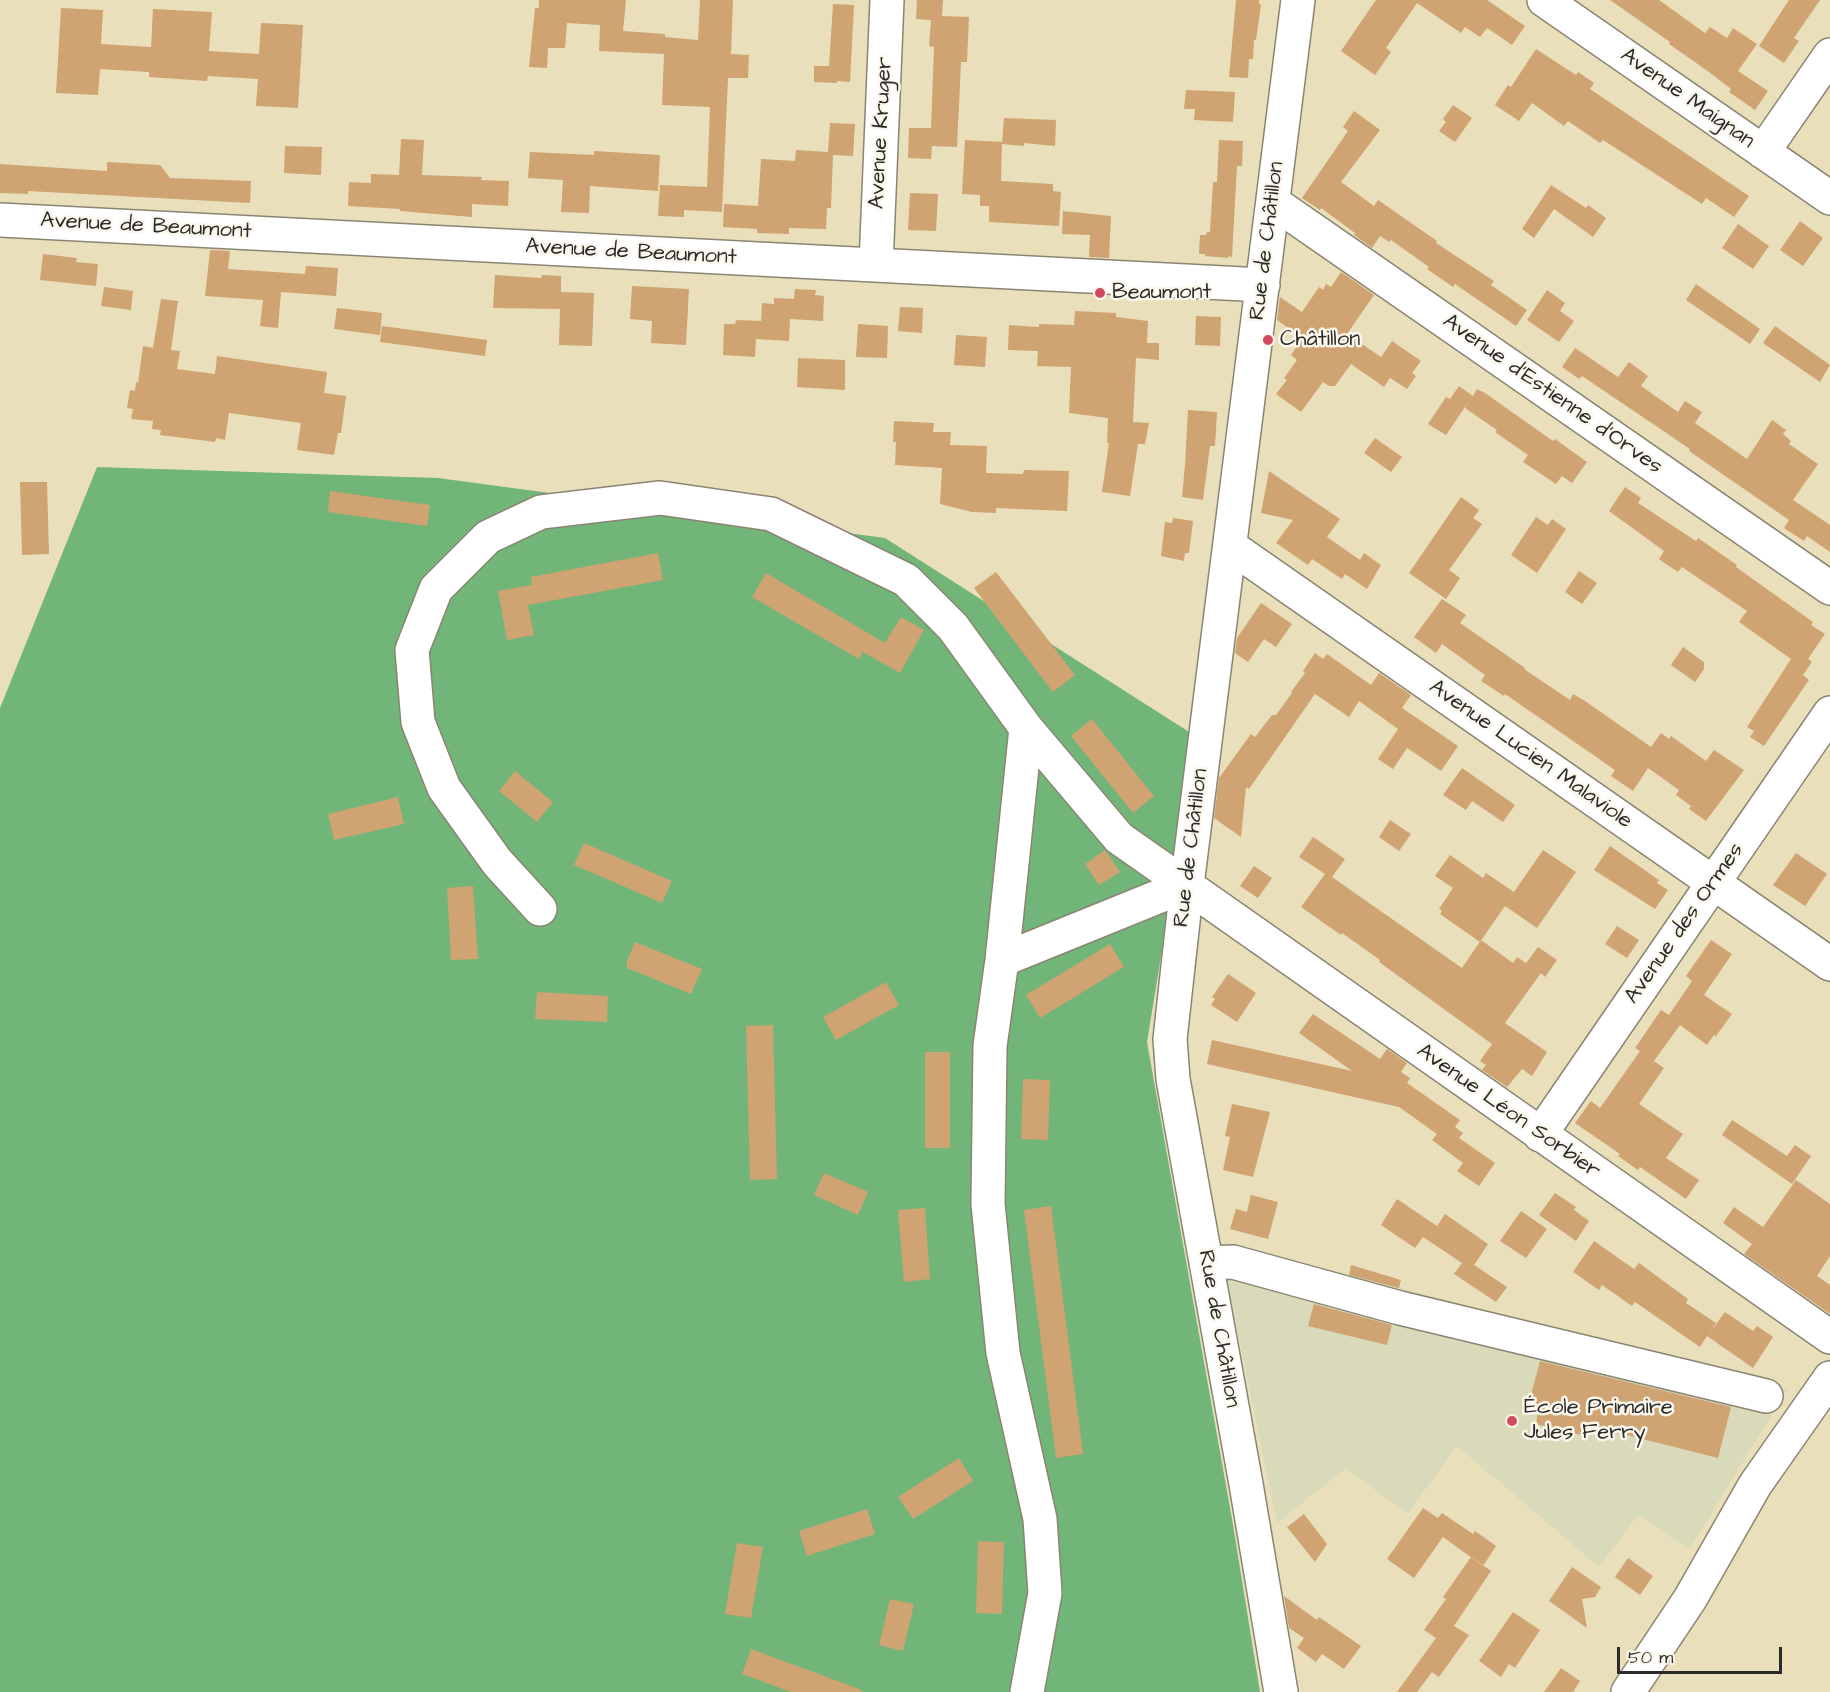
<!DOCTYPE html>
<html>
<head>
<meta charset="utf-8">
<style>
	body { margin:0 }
	#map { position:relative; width:1830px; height:1692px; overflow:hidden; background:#eadfbb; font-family:"Architects Daughter",sans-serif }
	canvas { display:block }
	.scale { position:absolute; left:1617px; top:1647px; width:165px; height:27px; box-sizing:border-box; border:3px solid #2b2b2b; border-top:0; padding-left:8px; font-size:18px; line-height:21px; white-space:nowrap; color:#2b2b2b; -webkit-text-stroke:4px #fbf7ec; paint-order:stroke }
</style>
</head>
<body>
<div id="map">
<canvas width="1830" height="1692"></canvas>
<div class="scale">50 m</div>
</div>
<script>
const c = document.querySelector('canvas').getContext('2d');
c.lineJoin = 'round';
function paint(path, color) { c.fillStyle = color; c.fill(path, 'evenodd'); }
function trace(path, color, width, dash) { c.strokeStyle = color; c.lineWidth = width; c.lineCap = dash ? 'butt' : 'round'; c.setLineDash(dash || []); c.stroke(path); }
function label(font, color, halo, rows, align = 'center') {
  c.font = font + ' "Architects Daughter",sans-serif'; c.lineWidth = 5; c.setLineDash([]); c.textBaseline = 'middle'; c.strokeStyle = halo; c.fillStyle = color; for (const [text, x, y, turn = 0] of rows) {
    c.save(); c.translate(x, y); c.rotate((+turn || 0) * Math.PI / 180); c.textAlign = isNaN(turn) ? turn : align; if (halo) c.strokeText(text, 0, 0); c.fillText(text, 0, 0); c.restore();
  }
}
paint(new Path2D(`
	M 1219,1242 L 1374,1281 L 1787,1390 L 1689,1550 L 1638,1515 L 1599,1567 L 1457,1446 L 1408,1513 L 1345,1469 L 1277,1523 Z`), '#d9dab9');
paint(new Path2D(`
	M 97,467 L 438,478 L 885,538 L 1197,737 L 1147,1042 L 1233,1525 L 1260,1692 L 0,1692 L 0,708 Z`), '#72b578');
paint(new Path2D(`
	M 539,0 L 626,0 L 623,31 L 665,34 L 665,37 L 698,40 L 700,0 L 733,0 L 731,54 L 749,55 L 748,78 L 728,78 L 722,212 L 684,210 L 684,217 L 658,216 L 660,185 L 707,187 L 710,107 L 662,105 L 664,54 L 599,51 L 600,25 L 567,23 L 565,48 L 548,48 L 547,68 L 529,67 L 535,8 L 539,8 Z
	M 917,0 L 943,0 L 942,16 L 969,17 L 967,62 L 961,62 L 957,147 L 932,146 L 931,159 L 908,158 L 909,128 L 931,128 L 934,47 L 929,46 L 931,20 L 916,19 Z
	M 1236,0 L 1259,0 L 1259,4 L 1261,5 L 1256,40 L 1254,40 L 1253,59 L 1249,59 L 1248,78 L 1229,77 Z
	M 1376,0 L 1487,0 L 1525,26 L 1512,45 L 1487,28 L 1480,37 L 1465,27 L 1461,33 L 1417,3 L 1386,48 L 1391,52 L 1375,75 L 1341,51 Z
	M 1610,0 L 1659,0 L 1705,33 L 1710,27 L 1727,38 L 1733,28 L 1757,44 L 1738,71 L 1768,91 L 1755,110 L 1729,92 L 1731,89 L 1709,72 L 1669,44 L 1670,42 Z
	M 1789,0 L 1820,0 L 1794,38 L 1799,41 L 1784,63 L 1759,46 Z
	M 833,4 L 854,5 L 850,82 L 837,81 L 837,83 L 814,82 L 814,66 L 829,66 Z
	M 61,8 L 103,10 L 101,44 L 151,47 L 153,9 L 212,12 L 209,51 L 259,54 L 261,23 L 303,25 L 298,108 L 256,106 L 258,79 L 208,76 L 207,81 L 149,77 L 149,72 L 100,69 L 98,95 L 56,93 Z
	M 1536,49 L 1576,75 L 1578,72 L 1594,83 L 1590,89 L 1749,196 L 1734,217 L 1706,198 L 1702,204 L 1603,140 L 1600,143 L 1568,121 L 1564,126 L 1532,103 L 1519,121 L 1495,105 L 1508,85 L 1511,87 Z
	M 1186,90 L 1235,92 L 1233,122 L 1194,120 L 1195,109 L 1184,109 Z
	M 1453,105 L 1472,118 L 1455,142 L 1439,131 L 1446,122 L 1443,119 Z
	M 1354,111 L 1380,130 L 1341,182 L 1374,206 L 1378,200 L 1437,241 L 1436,243 L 1494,281 L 1491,285 L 1527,310 L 1516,326 L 1455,284 L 1453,287 L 1427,269 L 1429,267 L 1391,240 L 1389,242 L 1380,236 L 1372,248 L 1354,235 L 1355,233 L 1321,208 L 1320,210 L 1302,198 L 1348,131 L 1343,127 Z
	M 1004,118 L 1056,120 L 1055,146 L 1024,143 L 1024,146 L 1002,144 Z
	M 830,123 L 855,124 L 853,156 L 833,155 L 831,208 L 827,208 L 826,229 L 789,228 L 789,234 L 757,233 L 757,229 L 723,227 L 724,204 L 758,206 L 761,159 L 795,161 L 796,150 L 828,152 Z
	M 401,139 L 424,140 L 422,175 L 482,177 L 481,180 L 509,181 L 508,206 L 472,204 L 472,217 L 400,211 L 400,209 L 348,206 L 349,182 L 371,183 L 371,174 L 399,175 Z
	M 965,140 L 1002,142 L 1001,181 L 1053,184 L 1053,191 L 1061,192 L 1059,226 L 989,222 L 989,206 L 980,206 L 980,195 L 962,194 Z
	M 1219,140 L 1243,141 L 1242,166 L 1237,166 L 1232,257 L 1228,256 L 1228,258 L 1205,256 L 1205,254 L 1199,254 L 1200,235 L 1206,235 L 1207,232 L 1210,232 L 1213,182 L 1217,182 Z
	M 285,146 L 322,147 L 321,175 L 284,173 Z
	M 594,151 L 660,155 L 658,191 L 590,186 L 589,213 L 561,212 L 563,180 L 528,178 L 530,152 L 594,155 Z
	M 107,162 L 160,165 L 170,178 L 251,181 L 250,203 L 28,191 L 28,194 L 0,193 L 0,164 L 107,171 Z
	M 1551,185 L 1586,208 L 1588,205 L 1606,218 L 1593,237 L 1554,209 L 1534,238 L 1522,229 Z
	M 910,193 L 938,194 L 936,231 L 908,230 Z
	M 1063,211 L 1111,216 L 1109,258 L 1089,257 L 1090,235 L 1062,234 Z
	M 1800,221 L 1823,238 L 1803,266 L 1780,250 Z
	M 1738,224 L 1769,246 L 1753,269 L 1722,248 Z
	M 210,250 L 230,251 L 228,269 L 305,274 L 306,266 L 338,268 L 336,296 L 281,292 L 278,328 L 260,326 L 263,300 L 205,296 Z
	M 43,254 L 77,258 L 76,262 L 98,264 L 96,286 L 40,280 Z
	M 1341,272 L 1374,295 L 1347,334 L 1381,357 L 1392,341 L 1421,361 L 1412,373 L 1416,376 L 1407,389 L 1390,378 L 1384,387 L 1351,364 L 1335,386 L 1329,386 L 1323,382 L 1301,412 L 1276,394 L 1287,380 L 1284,378 L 1297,360 L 1291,355 L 1302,338 L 1277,320 L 1280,297 L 1302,312 L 1319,287 L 1323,290 L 1326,284 L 1331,287 Z
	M 495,275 L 541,278 L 542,275 L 561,276 L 561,292 L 594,293 L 592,346 L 559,345 L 560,309 L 493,308 Z
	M 1696,284 L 1760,329 L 1750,344 L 1686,300 Z
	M 632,286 L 689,289 L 686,345 L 651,343 L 652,321 L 630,319 Z
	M 104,287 L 133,291 L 131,310 L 101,306 Z
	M 795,289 L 816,290 L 815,295 L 824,296 L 823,321 L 790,319 L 789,341 L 756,339 L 755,357 L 723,355 L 724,324 L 735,324 L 736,320 L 761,321 L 762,303 L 774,304 L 774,298 L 794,299 Z
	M 1547,290 L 1565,303 L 1560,311 L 1574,321 L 1559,342 L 1527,320 Z
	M 161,299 L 178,301 L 171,350 L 180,351 L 177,369 L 215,374 L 217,356 L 327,372 L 324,393 L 346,396 L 341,433 L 338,433 L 334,455 L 297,450 L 301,423 L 229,413 L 225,440 L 216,438 L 215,442 L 160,435 L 161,430 L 152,429 L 153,421 L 131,419 L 133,409 L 127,408 L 130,390 L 135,391 L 136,382 L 138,383 L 143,346 L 153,348 Z
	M 900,307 L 923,308 L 922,333 L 898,331 Z
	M 337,308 L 382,313 L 380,335 L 334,329 Z
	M 1075,311 L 1116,313 L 1116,317 L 1148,321 L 1147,343 L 1159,343 L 1159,360 L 1136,358 L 1133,422 L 1149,423 L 1145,444 L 1138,444 L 1130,496 L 1102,492 L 1109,443 L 1107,443 L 1108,418 L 1069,413 L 1071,367 L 1037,366 L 1038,351 L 1008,350 L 1009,325 L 1039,327 L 1039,324 L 1074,325 Z
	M 1196,316 L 1221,317 L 1220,346 L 1195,345 Z
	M 858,324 L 888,326 L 887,358 L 856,357 Z
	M 382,326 L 487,340 L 485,356 L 380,342 Z
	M 1775,326 L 1830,365 L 1820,382 L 1763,343 Z
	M 956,335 L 987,337 L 985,367 L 954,365 Z
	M 1575,348 L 1618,377 L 1629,362 L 1648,376 L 1641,386 L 1678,412 L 1685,401 L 1702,412 L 1695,423 L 1747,459 L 1772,420 L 1786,430 L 1783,434 L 1791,441 L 1789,444 L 1818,464 L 1793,500 L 1830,525 L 1830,552 L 1807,536 L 1804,541 L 1784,528 L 1789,520 L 1689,451 L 1690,449 L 1582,376 L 1579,379 L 1562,367 Z
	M 798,358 L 845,360 L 845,390 L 797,387 Z
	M 1459,386 L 1473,396 L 1477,389 L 1485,393 L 1553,441 L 1555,439 L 1587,462 L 1572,483 L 1562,476 L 1556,484 L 1523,462 L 1528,455 L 1495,432 L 1497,430 L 1465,408 L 1469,401 L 1446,435 L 1428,424 L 1446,397 L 1450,399 Z
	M 1188,410 L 1217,412 L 1215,446 L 1210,446 L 1203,500 L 1182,497 L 1185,465 Z
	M 894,421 L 934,423 L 933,432 L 951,432 L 950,445 L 987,446 L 986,473 L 1023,474 L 1024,470 L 1069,471 L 1067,511 L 996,508 L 996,513 L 972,512 L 940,504 L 942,468 L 895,465 L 896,442 L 893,442 Z
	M 1375,438 L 1402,457 L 1391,472 L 1364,453 Z
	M 1269,471 L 1340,519 L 1327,537 L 1360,560 L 1364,553 L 1381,565 L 1367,589 L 1345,574 L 1342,579 L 1312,559 L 1308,565 L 1276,543 L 1293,520 L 1261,513 Z
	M 20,482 L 47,482 L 49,554 L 22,555 Z
	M 1625,487 L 1641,498 L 1638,503 L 1696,541 L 1698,538 L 1737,565 L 1736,567 L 1813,622 L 1811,625 L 1825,634 L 1808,659 L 1812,662 L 1803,675 L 1809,680 L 1764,746 L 1750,737 L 1754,731 L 1747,727 L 1791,659 L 1739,622 L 1747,611 L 1682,567 L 1678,572 L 1666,564 L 1659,559 L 1664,551 L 1609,511 Z
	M 330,491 L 430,505 L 427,526 L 328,512 Z
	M 1461,497 L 1479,510 L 1473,518 L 1482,524 L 1449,570 L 1460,578 L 1446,599 L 1409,573 Z
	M 1536,517 L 1548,525 L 1552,519 L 1566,529 L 1537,573 L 1511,555 Z
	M 1173,518 L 1193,521 L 1189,553 L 1185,553 L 1184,561 L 1161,556 L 1165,522 L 1172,523 Z
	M 658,553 L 663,580 L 528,605 L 534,635 L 507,640 L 498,591 L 532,585 L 531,577 Z
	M 1579,571 L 1597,583 L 1582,604 L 1565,592 Z
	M 996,572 L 1075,675 L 1053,692 L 974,588 Z
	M 766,573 L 885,643 L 901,617 L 924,630 L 900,673 L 863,652 L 859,659 L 752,597 Z
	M 1442,599 L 1466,615 L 1460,623 L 1525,668 L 1524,669 L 1570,700 L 1573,694 L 1585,701 L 1651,747 L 1661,733 L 1669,739 L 1671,736 L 1706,761 L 1714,750 L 1744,770 L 1706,821 L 1689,809 L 1691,806 L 1676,795 L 1679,790 L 1648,768 L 1633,791 L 1611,776 L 1615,770 L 1505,694 L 1504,696 L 1481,681 L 1485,675 L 1442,644 L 1436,653 L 1414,637 Z
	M 1261,603 L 1292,624 L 1276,647 L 1264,639 L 1248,662 L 1235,653 L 1237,638 Z
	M 1683,647 L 1704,662 L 1704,669 L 1695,682 L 1671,665 Z
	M 1315,653 L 1323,659 L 1327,654 L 1371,685 L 1379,673 L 1411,695 L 1402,708 L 1458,746 L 1441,771 L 1407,748 L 1393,769 L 1378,759 L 1398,729 L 1359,701 L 1349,717 L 1315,694 L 1249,789 L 1246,787 L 1241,837 L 1214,818 L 1219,778 L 1251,734 L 1255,737 L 1272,715 L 1276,715 L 1292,693 L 1291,692 L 1305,673 L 1303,671 Z
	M 1092,719 L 1154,796 L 1133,813 L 1071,736 Z
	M 1462,768 L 1515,805 L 1503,822 L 1472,801 L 1466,810 L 1443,795 Z
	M 515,771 L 553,802 L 537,822 L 499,791 Z
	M 398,797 L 404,824 L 334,840 L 328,814 Z
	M 1390,820 L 1411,834 L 1399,851 L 1379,837 Z
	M 1313,837 L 1345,859 L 1332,877 L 1462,968 L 1481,940 L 1513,963 L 1517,957 L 1526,963 L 1538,947 L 1557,960 L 1545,977 L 1541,973 L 1505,1023 L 1547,1052 L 1532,1076 L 1522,1069 L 1507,1087 L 1482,1070 L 1486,1065 L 1480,1061 L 1492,1044 L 1379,962 L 1380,960 L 1342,933 L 1341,935 L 1301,907 L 1325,874 L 1299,857 Z
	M 584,843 L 672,881 L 662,903 L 574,865 Z
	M 1610,846 L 1659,880 L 1657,883 L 1668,890 L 1655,909 L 1594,870 Z
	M 1105,850 L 1120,872 L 1099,885 L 1085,864 Z
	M 1543,850 L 1576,872 L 1537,928 L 1505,906 L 1480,942 L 1440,914 L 1442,911 L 1439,909 L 1453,888 L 1435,876 L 1450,855 L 1483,878 L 1486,873 L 1514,892 Z
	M 1796,853 L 1827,874 L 1805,906 L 1773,885 Z
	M 1254,866 L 1272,878 L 1258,898 L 1240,886 Z
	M 473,886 L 478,959 L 451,960 L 447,888 Z
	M 1617,926 L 1639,940 L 1627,958 L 1605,944 Z
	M 1711,940 L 1732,954 L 1704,995 L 1732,1014 L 1716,1036 L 1714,1035 L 1707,1045 L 1680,1025 L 1654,1061 L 1664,1068 L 1639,1104 L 1683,1134 L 1666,1158 L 1699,1180 L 1686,1199 L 1640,1167 L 1638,1170 L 1618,1156 L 1620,1154 L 1575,1123 L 1591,1101 L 1600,1108 L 1640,1051 L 1635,1048 L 1661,1010 L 1669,1015 L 1692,981 L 1686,976 Z
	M 635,942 L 702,969 L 691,994 L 627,968 L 627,961 Z
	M 1110,944 L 1124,967 L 1040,1018 L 1026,995 Z
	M 1228,974 L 1256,993 L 1237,1022 L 1211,1005 L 1215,999 L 1212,997 Z
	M 886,982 L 899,1005 L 836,1040 L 823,1017 Z
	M 537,992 L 608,996 L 607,1022 L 535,1019 Z
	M 1313,1014 L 1380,1059 L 1387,1049 L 1407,1063 L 1401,1072 L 1410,1078 L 1407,1083 L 1460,1120 L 1455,1127 L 1463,1133 L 1459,1138 L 1495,1163 L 1479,1186 L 1457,1171 L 1463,1163 L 1432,1140 L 1437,1134 L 1399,1107 L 1207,1064 L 1212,1040 L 1352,1071 L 1299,1033 Z
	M 773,1025 L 777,1179 L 750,1180 L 746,1026 Z
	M 925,1052 L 950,1052 L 950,1148 L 925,1148 Z
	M 1023,1079 L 1050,1080 L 1048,1140 L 1021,1139 Z
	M 1232,1104 L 1270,1112 L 1253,1177 L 1223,1170 L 1230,1137 L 1225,1136 Z
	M 1732,1120 L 1787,1156 L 1795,1145 L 1811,1156 L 1792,1184 L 1722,1135 Z
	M 824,1173 L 868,1192 L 858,1215 L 814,1195 Z
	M 1796,1180 L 1830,1204 L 1830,1256 L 1817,1276 L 1830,1285 L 1830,1314 L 1744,1254 L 1752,1244 L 1723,1223 L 1734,1207 L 1763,1227 Z
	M 1555,1193 L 1576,1207 L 1574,1210 L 1589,1221 L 1576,1241 L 1539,1215 Z
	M 1251,1195 L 1278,1202 L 1268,1239 L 1230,1229 L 1236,1209 L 1247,1212 Z
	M 1397,1199 L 1437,1226 L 1445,1214 L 1488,1244 L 1474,1265 L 1507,1287 L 1496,1302 L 1454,1274 L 1462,1263 L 1423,1237 L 1415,1248 L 1381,1225 Z
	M 1051,1206 L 1083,1454 L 1056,1458 L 1024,1210 Z
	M 925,1208 L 930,1279 L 904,1282 L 898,1210 Z
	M 1521,1211 L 1547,1229 L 1526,1258 L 1500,1241 Z
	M 1594,1241 L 1634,1269 L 1639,1263 L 1688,1299 L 1686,1303 L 1716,1323 L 1708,1335 L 1725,1312 L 1753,1331 L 1757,1326 L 1773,1337 L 1753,1368 L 1707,1336 L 1700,1347 L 1635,1302 L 1632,1306 L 1602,1285 L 1599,1290 L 1573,1272 Z
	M 1351,1265 L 1401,1280 L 1399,1288 L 1349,1275 Z
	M 1314,1304 L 1392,1325 L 1387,1345 L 1308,1326 Z
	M 1540,1361 L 1731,1407 L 1718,1458 L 1583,1424 L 1581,1435 L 1536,1424 L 1538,1412 L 1527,1410 Z
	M 959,1458 L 973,1481 L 913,1519 L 898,1497 Z
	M 1423,1508 L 1438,1518 L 1442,1513 L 1473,1534 L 1475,1531 L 1496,1546 L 1483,1566 L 1443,1537 L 1414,1578 L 1387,1559 Z
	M 867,1509 L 875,1534 L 807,1556 L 799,1531 Z
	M 1304,1514 L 1327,1544 L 1315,1562 L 1287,1527 Z
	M 978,1541 L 1004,1542 L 1002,1614 L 976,1613 Z
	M 737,1543 L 763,1547 L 751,1618 L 725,1614 Z
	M 1471,1557 L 1491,1571 L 1454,1626 L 1469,1635 L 1439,1677 L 1432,1672 L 1417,1692 L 1397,1692 L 1436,1638 L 1424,1630 L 1446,1599 L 1443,1597 Z
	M 1628,1558 L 1653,1576 L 1640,1595 L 1615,1577 Z
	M 1572,1567 L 1601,1587 L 1595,1597 L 1582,1599 L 1587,1628 L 1549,1601 Z
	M 1284,1596 L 1317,1620 L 1319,1617 L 1361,1646 L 1344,1669 L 1322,1654 L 1316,1662 L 1297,1648 L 1304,1638 L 1289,1628 Z
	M 890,1599 L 914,1604 L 903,1651 L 879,1645 Z
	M 1513,1612 L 1540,1630 L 1515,1668 L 1509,1664 L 1501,1677 L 1479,1661 Z
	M 751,1649 L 862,1690 L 861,1692 L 791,1692 L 742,1674 Z
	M 1561,1668 L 1580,1681 L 1573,1692 L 1544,1692 Z`), '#cfa372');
const minor = new Path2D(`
	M 1544,0 L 1830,198
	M 1763,152 L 1830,55
	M 1273,202 L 1830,588
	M 0,220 L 1263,285
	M 876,265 L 887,0
	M 1230,546 L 1830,964
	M 1026,728 L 1119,838 L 1830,1337
	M 540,909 L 497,862 L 444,788 L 418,722 L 412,650 L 436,589 L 488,537 L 541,512 L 660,498 L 771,514 L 906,580 L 953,627 L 1026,728 L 1002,960 L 990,1046 L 988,1204 L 1003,1353 L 1040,1519 L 1045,1593 L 1027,1692
	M 1002,960 L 1187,885
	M 1540,1135 L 1830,713
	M 1206,1263 L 1233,1262 L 1400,1308 L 1766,1396
	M 1281,1692 L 1246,1484 L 1173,1079 L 1170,1039 L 1187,885 L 1298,0`);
const major = new Path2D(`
	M 1628,1692 L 1690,1599 L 1755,1485 L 1830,1378`);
trace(minor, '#8a8573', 36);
trace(major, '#8a8573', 36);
trace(minor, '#fff', 33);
trace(major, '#fff', 33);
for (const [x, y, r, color] of [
	[1100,293,6,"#d1495b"],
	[1268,340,6,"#d1495b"],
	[1512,1421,6,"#d1495b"]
]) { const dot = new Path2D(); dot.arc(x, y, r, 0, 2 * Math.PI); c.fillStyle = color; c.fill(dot); trace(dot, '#fbf7ec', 2); }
label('22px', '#2b2b2b', '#fbf7ec', [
	["Avenue Maignan",1687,99,35],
	["Avenue Kruger",882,133,-87],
	["Avenue de Beaumont",146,227,3],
	["Rue de Châtillon",1268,241,-83],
	["Avenue de Beaumont",631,253,3],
	["Avenue d'Estienne d'Orves",1552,395,35],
	["Avenue Lucien Malaviole",1530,755,35],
	["Rue de Châtillon",1192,848,-83],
	["Avenue des Ormes",1685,924,-55],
	["Avenue Léon Sorbier",1508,1112,35],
	["Rue de Châtillon",1218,1329,80]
]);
label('22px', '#2b2b2b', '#fbf7ec', [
	["Beaumont",1112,293],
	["Châtillon",1280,340],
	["École Primaire",1524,1408],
	["Jules Ferry",1524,1433]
], 'left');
</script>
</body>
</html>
